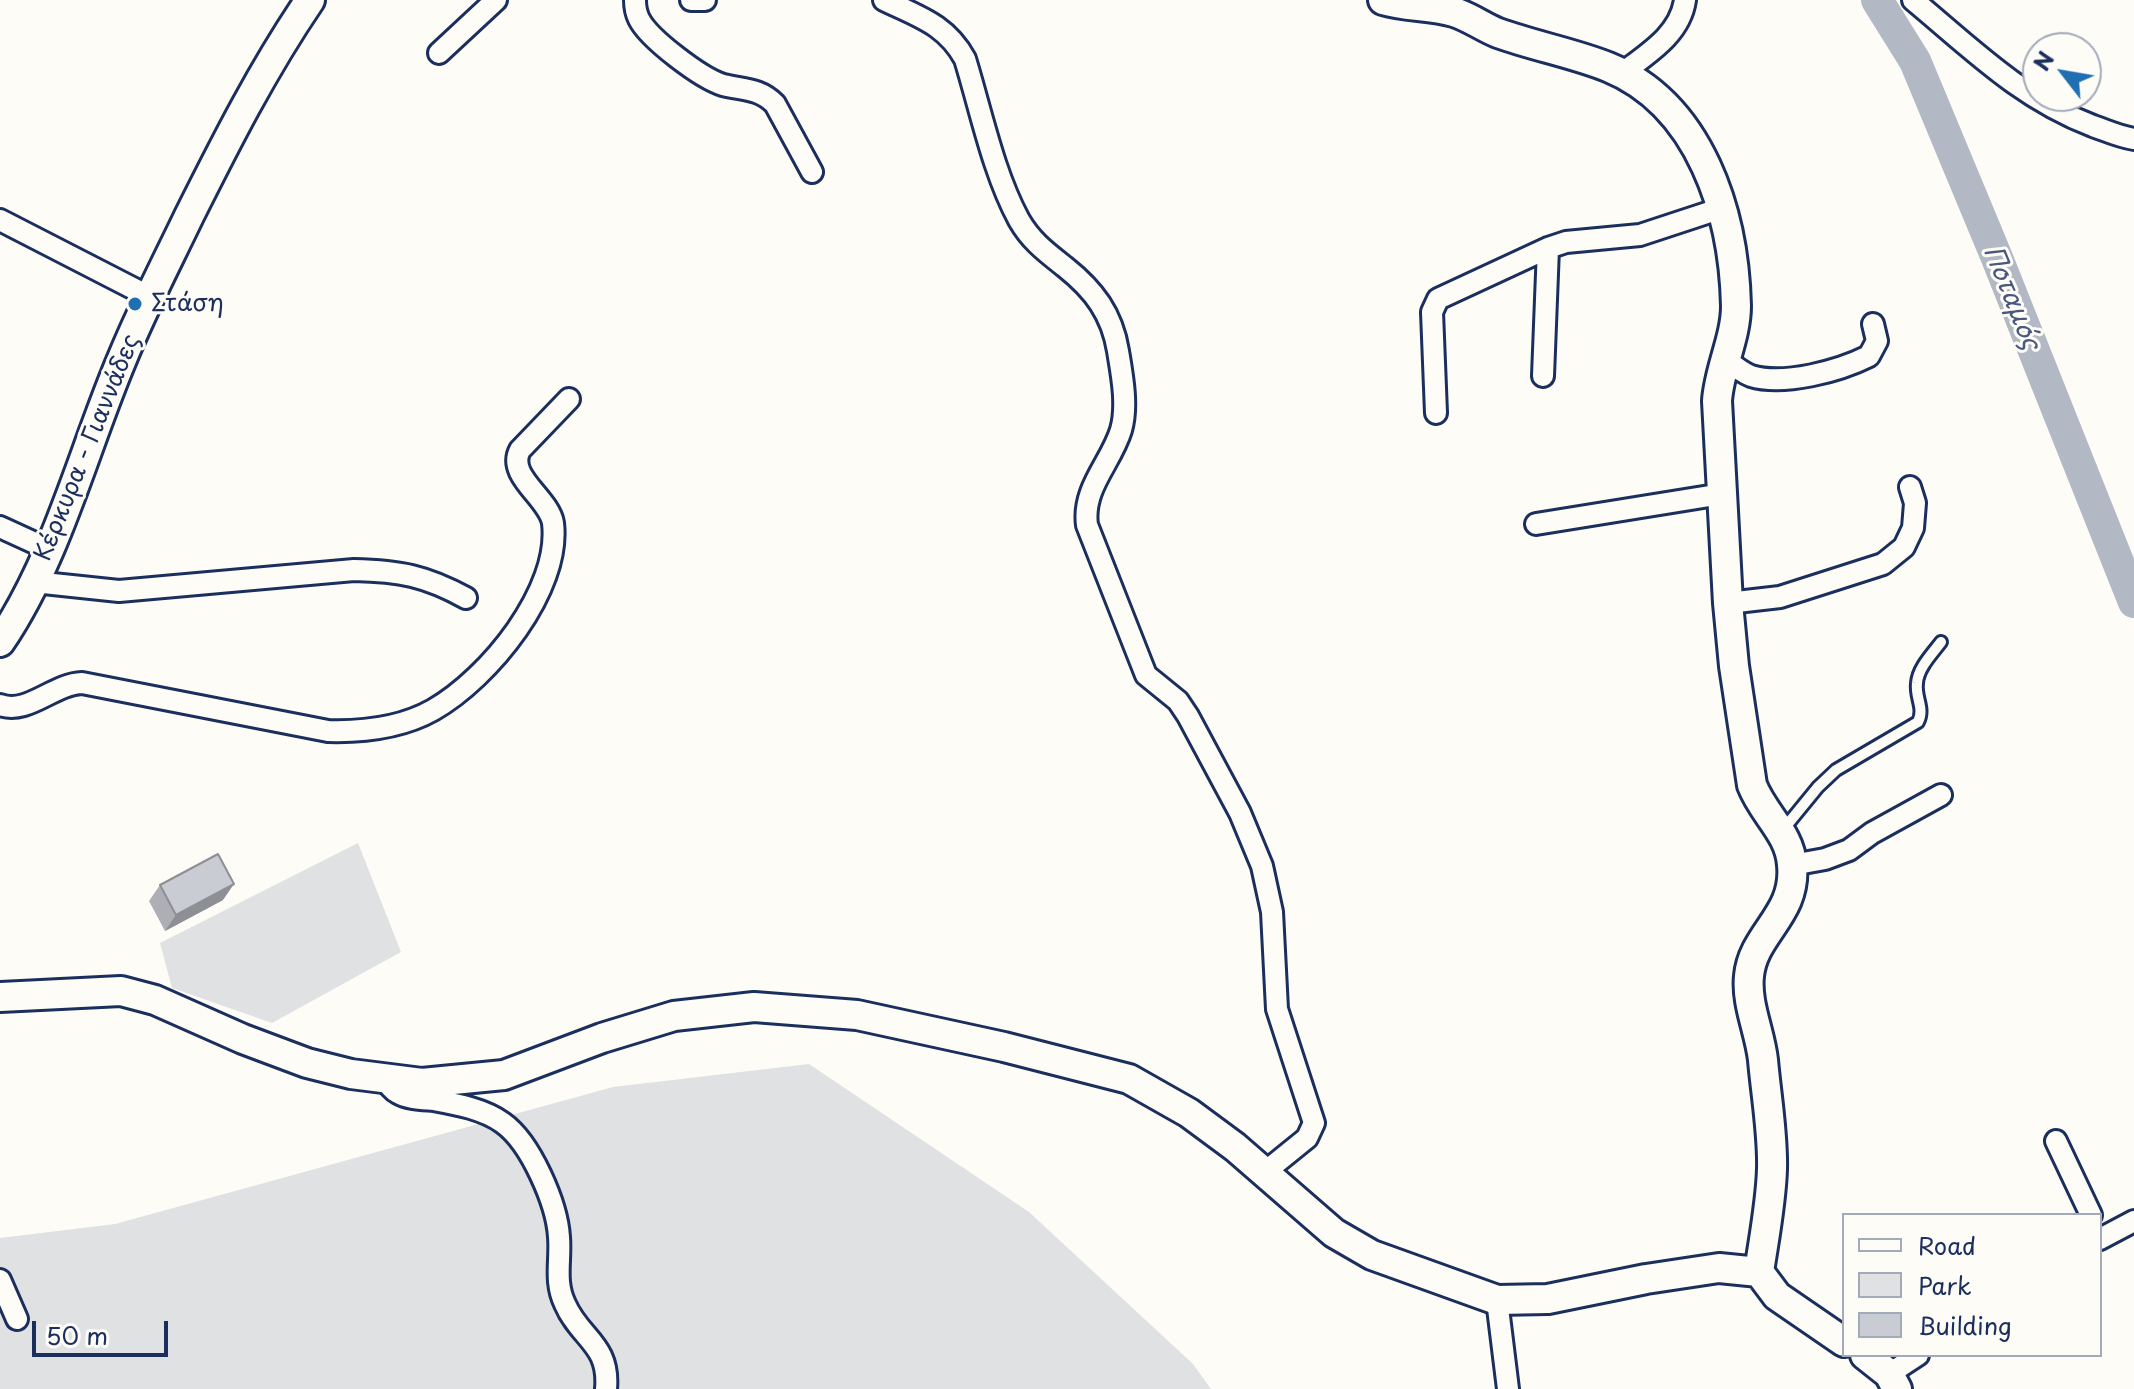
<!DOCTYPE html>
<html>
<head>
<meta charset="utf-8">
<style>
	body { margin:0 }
	#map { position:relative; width:2134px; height:1389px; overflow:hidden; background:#fdfcf7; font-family:"Playpen Sans",sans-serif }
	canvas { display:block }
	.legend { position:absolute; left:1842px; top:1213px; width:260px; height:144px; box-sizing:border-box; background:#fdfcf7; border:2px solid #a3aaba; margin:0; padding:10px 14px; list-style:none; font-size:24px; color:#1b2f5e }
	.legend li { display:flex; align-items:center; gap:16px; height:40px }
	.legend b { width:40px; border:2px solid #a3aaba }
	.north { position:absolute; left:2022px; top:32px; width:80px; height:80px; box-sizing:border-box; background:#fdfcf7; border:2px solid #a3aaba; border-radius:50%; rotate:301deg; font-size:22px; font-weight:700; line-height:32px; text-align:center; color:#1b2f5e }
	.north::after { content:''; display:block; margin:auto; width:28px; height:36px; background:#1f6fb2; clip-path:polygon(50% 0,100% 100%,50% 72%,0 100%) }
	.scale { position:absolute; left:32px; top:1321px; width:136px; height:36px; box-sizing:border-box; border:4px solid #1b2f5e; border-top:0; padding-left:10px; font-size:24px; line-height:28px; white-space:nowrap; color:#1b2f5e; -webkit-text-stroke:6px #fdfcf7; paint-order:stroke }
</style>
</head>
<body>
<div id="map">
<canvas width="2134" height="1389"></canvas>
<ul class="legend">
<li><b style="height:10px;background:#fdfcf7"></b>Road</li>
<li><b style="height:22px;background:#e0e1e3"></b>Park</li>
<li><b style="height:22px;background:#c9ccd3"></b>Building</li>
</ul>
<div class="north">N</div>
<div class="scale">50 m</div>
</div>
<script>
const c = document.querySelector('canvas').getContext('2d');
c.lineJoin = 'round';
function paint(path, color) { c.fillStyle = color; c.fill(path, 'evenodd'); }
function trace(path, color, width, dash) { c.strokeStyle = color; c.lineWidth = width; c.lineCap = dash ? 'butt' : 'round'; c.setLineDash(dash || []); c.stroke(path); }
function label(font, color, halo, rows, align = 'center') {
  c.font = font + ' "Playpen Sans",sans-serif'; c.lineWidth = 6; c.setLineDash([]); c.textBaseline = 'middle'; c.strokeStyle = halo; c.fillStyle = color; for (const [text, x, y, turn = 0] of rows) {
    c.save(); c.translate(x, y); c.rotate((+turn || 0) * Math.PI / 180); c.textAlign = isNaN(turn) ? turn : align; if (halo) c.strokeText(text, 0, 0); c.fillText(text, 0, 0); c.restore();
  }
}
paint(new Path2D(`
	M 358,843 L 401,952 L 272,1023 L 172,988 L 160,943 Z
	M 809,1064 L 1029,1212 L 1193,1364 L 1211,1389 L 0,1389 L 0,1238 L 115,1224 L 613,1087 Z`), '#e0e1e3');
trace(new Path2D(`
	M 1877,0 L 1915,61 L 1997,258 L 2134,602`), '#b3b8c5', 32);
const lane = new Path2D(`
	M 1782,831 L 1818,787 L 1836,770 L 1918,722 C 1925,708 1915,698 1917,683 C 1918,668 1932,654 1941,642`);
const street = new Path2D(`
	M 635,0 C 635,6 636,13 639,19 C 649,39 701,78 723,85 C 744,90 759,88 775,104 L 812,172
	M 691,0 L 705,0
	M 884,0 C 917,16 946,24 965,59 C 981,111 993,172 1019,220 C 1031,241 1046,252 1065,267 C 1094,290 1112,314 1118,351 C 1122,375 1128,406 1121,430 C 1111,463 1082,488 1087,525 L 1146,675 L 1178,701 L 1188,716 L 1240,813 L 1262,866 L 1272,912 L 1277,1009 L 1314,1123 L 1307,1138 L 1265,1172
	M 1913,0 C 1972,49 2020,98 2093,126 C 2107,131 2120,137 2134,139
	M 439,53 L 496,0
	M 1621,74 C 1647,54 1680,35 1685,0
	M 0,220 L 150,297
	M 1724,358 C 1733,365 1741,372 1751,376 C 1784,386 1839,371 1869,356 L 1877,341 L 1873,324
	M 1543,376 L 1548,248
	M 1436,413 L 1432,312 L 1438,299 L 1548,248 L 1566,242 L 1640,235 L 1722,208
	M 1536,524 L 1722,494
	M 0,527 L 48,549
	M 34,582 L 119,591 L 354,570 C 400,571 426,576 466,598
	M 1728,603 L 1780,597 L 1883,564 L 1904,547 L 1913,528 L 1915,503 L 1910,487
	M 0,705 C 28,715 53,684 82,683 L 328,731 C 364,732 401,728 433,710 C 489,678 561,590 553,523 C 549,498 506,476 520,450 L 569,399
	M 1792,865 L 1825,859 L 1849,850 L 1872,833 L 1941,795
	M 385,1079 C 389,1085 392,1090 398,1093 C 408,1099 422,1099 434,1100 C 456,1104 484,1109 503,1123 C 531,1143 557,1204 559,1237 C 561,1261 554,1281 565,1304 C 580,1339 610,1344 606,1389
	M 2056,1141 L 2091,1215
	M 2100,1239 L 2134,1221
	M 0,1280 L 17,1319
	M 1497,1300 L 1508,1389
	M 1889,1374 L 1918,1355`);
const secondary = new Path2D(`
	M 1383,0 C 1406,7 1431,5 1454,12 C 1470,17 1483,27 1498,33 C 1534,46 1573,53 1608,67 C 1701,105 1734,214 1736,306 C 1736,338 1719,369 1717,401 L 1728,603 L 1734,666 L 1752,785 C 1763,814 1790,833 1792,865 C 1797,915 1753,933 1749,976 C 1746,1004 1760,1032 1763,1060 C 1766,1095 1773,1133 1772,1169 C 1771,1203 1764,1238 1759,1272 L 1777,1296 L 1844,1342
	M 0,642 C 57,558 83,451 122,359 C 142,310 166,264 189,216 C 226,142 263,69 310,0
	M 0,997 L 121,991 L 155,1000 L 243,1039 L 307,1063 L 351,1074 L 422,1083 L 504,1075 L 602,1038 L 674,1016 L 754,1007 L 857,1015 L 1004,1047 L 1129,1079 L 1189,1113 L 1235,1147 L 1334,1233 L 1372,1255 L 1497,1300 L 1548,1299 L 1646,1279 L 1719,1268 L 1759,1272
	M 1865,1355 L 1889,1374 L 1897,1389`);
trace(lane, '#1b2f5e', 16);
trace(street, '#1b2f5e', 26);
trace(secondary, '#1b2f5e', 34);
trace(lane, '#fdfcf7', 10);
trace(street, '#fdfcf7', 20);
trace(secondary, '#fdfcf7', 28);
paint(new Path2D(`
	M 160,885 L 223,900 L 165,931 L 149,901 Z`), '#adafb5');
paint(new Path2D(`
	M 234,884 L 223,900 L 165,931 L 176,915 Z`), '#8d8f94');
const building = new Path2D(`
	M 218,854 L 234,884 L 176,915 L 160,885 Z`);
paint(building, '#c9ccd3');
trace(building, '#8d8f94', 2);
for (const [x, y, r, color] of [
	[135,304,8,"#1f6fb2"]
]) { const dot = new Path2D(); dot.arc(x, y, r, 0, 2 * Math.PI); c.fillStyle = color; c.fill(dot); trace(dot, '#fdfcf7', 3); }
label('24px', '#1b2f5e', '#fdfcf7', [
	["Στάση",151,304]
], 'left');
label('24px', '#1b2f5e', '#fdfcf7', [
	["Κέρκυρα - Γιαννάδες",88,448,-68]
]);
label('italic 26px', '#49587d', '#fdfcf7', [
	["Ποταμός",2011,298,68]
]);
</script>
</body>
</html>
